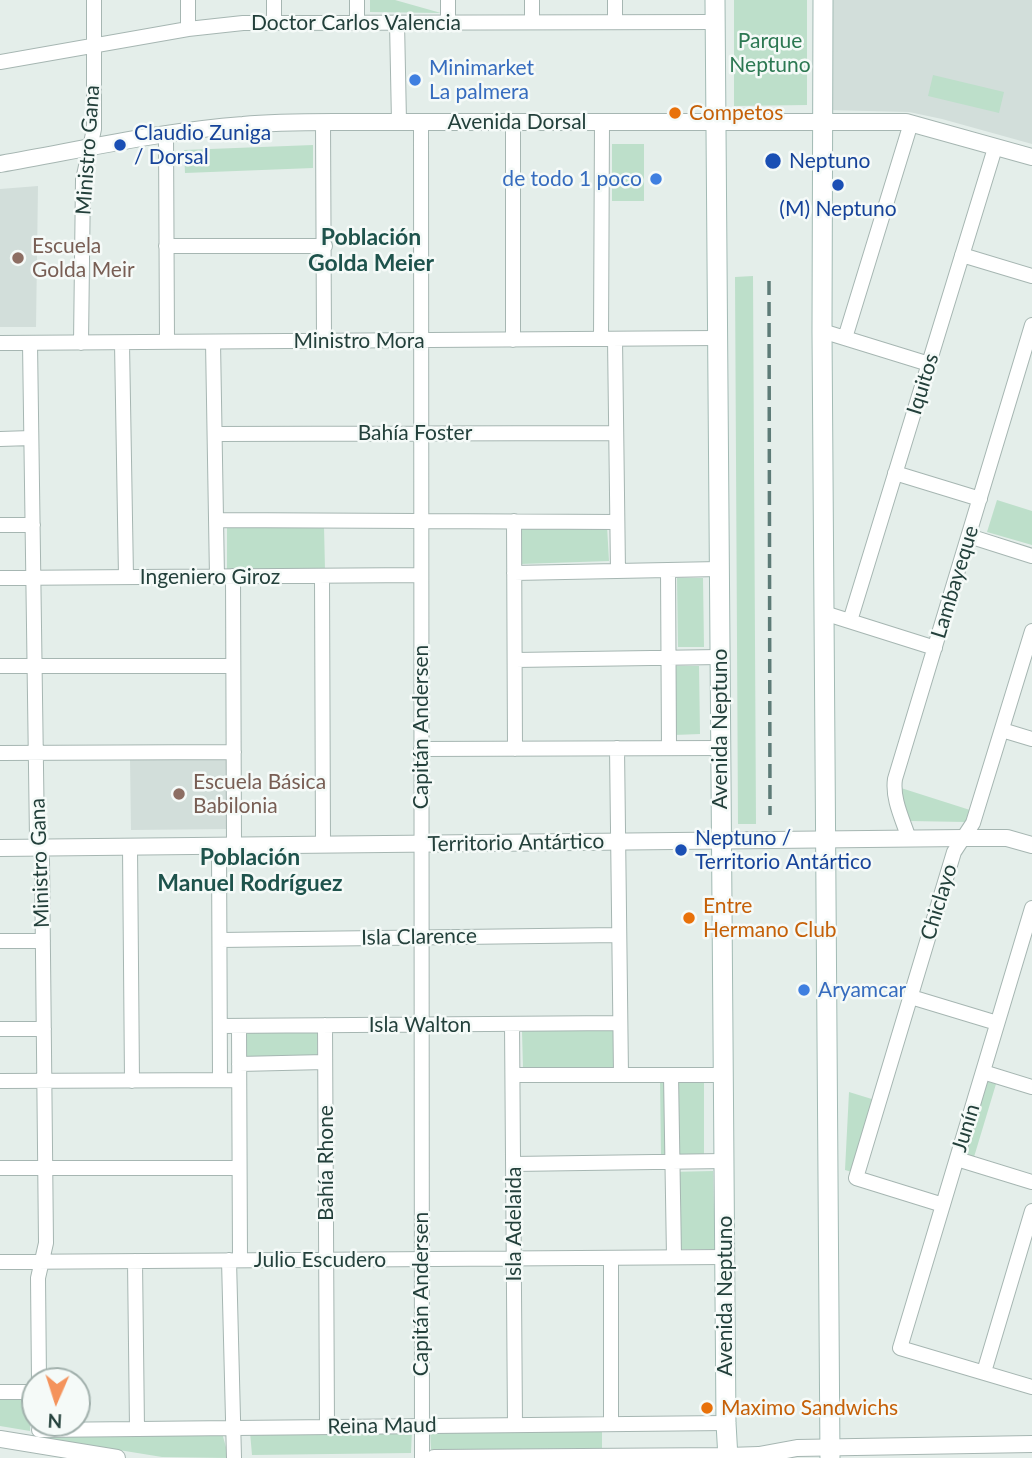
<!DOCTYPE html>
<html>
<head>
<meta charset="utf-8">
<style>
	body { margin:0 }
	#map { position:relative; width:1032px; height:1458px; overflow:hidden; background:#e4eeea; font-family:Lato,sans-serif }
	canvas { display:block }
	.north { position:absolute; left:21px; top:1367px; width:70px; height:70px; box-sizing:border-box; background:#f5faf8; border:2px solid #a1b0ac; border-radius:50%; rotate:183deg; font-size:19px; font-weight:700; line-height:28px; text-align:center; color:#23403b }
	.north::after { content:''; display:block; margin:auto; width:24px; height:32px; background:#f4935c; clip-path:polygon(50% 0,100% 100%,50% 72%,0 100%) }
</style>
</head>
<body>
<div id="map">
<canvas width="1032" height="1458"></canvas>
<div class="north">N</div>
</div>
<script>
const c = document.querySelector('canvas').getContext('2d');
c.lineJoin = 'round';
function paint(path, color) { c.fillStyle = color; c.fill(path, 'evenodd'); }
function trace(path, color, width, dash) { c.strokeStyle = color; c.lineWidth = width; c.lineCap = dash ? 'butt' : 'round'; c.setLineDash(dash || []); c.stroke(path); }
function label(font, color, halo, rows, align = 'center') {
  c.font = font + ' Lato,sans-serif'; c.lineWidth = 5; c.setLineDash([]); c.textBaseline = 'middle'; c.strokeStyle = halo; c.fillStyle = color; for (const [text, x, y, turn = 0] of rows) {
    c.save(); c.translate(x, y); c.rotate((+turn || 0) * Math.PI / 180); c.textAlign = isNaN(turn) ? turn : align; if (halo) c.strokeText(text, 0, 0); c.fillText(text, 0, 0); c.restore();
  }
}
paint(new Path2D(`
	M 828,0 L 1032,0 L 1032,144 L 942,119 L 909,112 L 826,110 Z
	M 38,186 L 36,327 L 0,327 L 0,189 Z
	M 227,757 L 228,829 L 131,830 L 130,759 Z`), '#d2deda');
paint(new Path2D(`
	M 370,0 L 395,0 L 441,13 L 370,12 Z
	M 734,0 L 807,0 L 807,105 L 734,106 Z
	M 933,75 L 1004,92 L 999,113 L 928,96 Z
	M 612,144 L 644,144 L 644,201 L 612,201 Z
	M 313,145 L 313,168 L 185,173 L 184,150 Z
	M 753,276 L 756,824 L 738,824 L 735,277 Z
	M 997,500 L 1032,511 L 1032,545 L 987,532 Z
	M 227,525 L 324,526 L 325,570 L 227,571 Z
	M 607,526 L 609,561 L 521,564 L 520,529 Z
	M 677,578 L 703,578 L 704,647 L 678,647 Z
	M 673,666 L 699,666 L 700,734 L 674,735 Z
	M 901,788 L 970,810 L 966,822 L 909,821 L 900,792 Z
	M 616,1029 L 615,1069 L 523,1069 L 522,1031 Z
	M 317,1030 L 317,1056 L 247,1057 L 246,1031 Z
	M 704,1078 L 704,1156 L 661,1156 L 660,1079 Z
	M 984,1080 L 996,1084 L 974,1157 L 962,1153 Z
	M 849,1092 L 875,1100 L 852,1172 L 845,1170 Z
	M 713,1171 L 715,1249 L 671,1249 L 670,1172 Z
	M 0,1398 L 31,1398 L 30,1431 L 0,1426 Z
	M 602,1426 L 602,1448 L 431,1450 L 430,1429 Z
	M 412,1429 L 411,1453 L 252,1455 L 250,1432 Z
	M 51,1432 L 222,1433 L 229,1458 L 162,1457 L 51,1439 Z`), '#bddfca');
const minor = new Path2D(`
	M 188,0 L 188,29
	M 274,0 L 274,23
	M 357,0 L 357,22
	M 448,0 L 448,22
	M 532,0 L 532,22
	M 397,22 L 399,122
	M 615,22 L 615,0
	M 0,62 L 188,29 L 243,23 L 715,22
	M 323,122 L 324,341
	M 421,122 L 422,1458
	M 166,135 L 167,342
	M 166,246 L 325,246
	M 962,255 L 1032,276
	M 822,331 L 929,364
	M 845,338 L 911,123
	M 601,339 L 602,122
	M 615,339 L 618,571
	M 513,340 L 513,122
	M 213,342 L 217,577
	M 0,343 L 717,338
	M 30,343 L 37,838 L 42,859 L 46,1243 L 38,1278 L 39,1381
	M 81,343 L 83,180 L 94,129 L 94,0
	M 122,343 L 126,577
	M 215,434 L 616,433
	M 0,439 L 31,438
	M 895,473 L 980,499
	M 216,520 L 617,522
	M 514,521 L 515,749
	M 0,525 L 33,525
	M 969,536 L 1032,556
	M 668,570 L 669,748
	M 514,573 L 719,569
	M 233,576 L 234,846
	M 322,576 L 323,845
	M 0,578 L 421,575
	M 824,613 L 935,648
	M 850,621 L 995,148
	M 515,660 L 720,657
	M 0,666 L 233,666
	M 1002,730 L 1032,739
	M 617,748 L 621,1075
	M 421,749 L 721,748
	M 0,753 L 234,752
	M 909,839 C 903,820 892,799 895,779 L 1032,325
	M 219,846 L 220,1080
	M 130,847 L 132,1081
	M 1032,908 L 900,1348 L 1032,1387
	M 220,940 L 619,935
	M 0,941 L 43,941
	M 911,997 L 997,1023
	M 512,1024 L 515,1425
	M 325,1025 L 327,1427
	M 220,1026 L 620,1023
	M 239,1026 L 240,1260
	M 0,1029 L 44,1029
	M 239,1064 L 325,1062
	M 983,1072 L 1032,1087
	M 513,1075 L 723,1075
	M 671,1075 L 674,1257
	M 0,1081 L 239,1080
	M 957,1159 L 1032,1182
	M 513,1164 L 724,1161
	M 0,1168 L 239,1168
	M 943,1205 L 856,1178 L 954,852 L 973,823 L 1032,631
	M 611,1258 L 611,1424
	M 229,1260 L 234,1458
	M 135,1261 L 137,1429
	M 0,1262 L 724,1257
	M 984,1372 L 1032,1211
	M 0,1392 L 35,1392
	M 39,1430 L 726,1423`);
const tertiary = new Path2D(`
	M 0,164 C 80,150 162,131 243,125 C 273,122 304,122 334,122 L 906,122 L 1032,157
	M 0,848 L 964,838 L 1007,838 L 1032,845
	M 0,1439 L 117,1458
	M 434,1458 L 728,1456 L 759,1455 L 797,1448 L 1032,1444`);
const secondary = new Path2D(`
	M 715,0 L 726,1423 L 728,1458
	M 823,0 L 822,331 L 830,1458`);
trace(minor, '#a6b6b2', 16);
trace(tertiary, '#a6b6b2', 18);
trace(secondary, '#a2bab4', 21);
trace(minor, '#fff', 14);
trace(tertiary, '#fff', 16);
trace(secondary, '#fff', 19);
trace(new Path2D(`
	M 769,281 L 770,815`), '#5d7b77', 3.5, [14, 7]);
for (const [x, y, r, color] of [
	[415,80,7,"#3f7fe0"],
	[675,113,7,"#e8710a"],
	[120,145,7,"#1a4fb4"],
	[773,161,9,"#1a4fb4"],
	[656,179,7,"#3f7fe0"],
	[838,185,7,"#1a4fb4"],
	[18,258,7,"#8d6e63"],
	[179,794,7,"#8d6e63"],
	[681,850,7,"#1a4fb4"],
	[689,918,7,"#e8710a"],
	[804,990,7,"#3f7fe0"],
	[707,1408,7,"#e8710a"]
]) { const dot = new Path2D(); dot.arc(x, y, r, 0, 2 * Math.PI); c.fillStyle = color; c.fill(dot); trace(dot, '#f5faf8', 2.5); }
label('21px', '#23403b', '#f5faf8', [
	["Doctor Carlos Valencia",356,23],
	["Avenida Dorsal",517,122],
	["Ministro Gana",88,150,-86],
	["Ministro Mora",359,341],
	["Iquitos",923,384,-73],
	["Bahía Foster",415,433],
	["Ingeniero Giroz",210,577],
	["Lambayeque",955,582,-73],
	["Capitán Andersen",421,727,-90],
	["Avenida Neptuno",720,729,-90],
	["Territorio Antártico",516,843,-1],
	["Ministro Gana",40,863,-92],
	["Chiclayo",939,902,-73],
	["Isla Clarence",419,937,-1],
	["Isla Walton",420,1025],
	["Junín",966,1128,-73],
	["Bahía Rhone",326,1163,-90],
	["Isla Adelaida",514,1224,-90],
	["Julio Escudero",320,1260],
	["Capitán Andersen",421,1294,-90],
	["Avenida Neptuno",725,1296,-90],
	["Reina Maud",382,1426,-1]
]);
label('21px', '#2c7852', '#f5faf8', [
	["Parque",770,41],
	["Neptuno",770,65]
]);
label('21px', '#366cbe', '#f5faf8', [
	["Minimarket",429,68],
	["La palmera",429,92],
	["de todo 1 poco",642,179,"right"],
	["Aryamcar",818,990]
], 'left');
label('21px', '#c56008', '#f5faf8', [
	["Competos",689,113],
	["Entre",703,906],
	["Hermano Club",703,930],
	["Maximo Sandwichs",721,1408]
], 'left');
label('21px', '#164399', '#f5faf8', [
	["Claudio Zuniga",134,133],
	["/ Dorsal",134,157],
	["Neptuno",789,161],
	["(M) Neptuno",838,209,"center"],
	["Neptuno /",695,838],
	["Territorio Antártico",695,862]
], 'left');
label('21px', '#785e54', '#f5faf8', [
	["Escuela",32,246],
	["Golda Meir",32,270],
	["Escuela Básica",193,782],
	["Babilonia",193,806]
], 'left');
label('bold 23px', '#1e534c', '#f5faf8', [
	["Población",371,238],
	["Golda Meier",371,264],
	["Población",250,858],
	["Manuel Rodríguez",250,884]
]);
</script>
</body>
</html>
